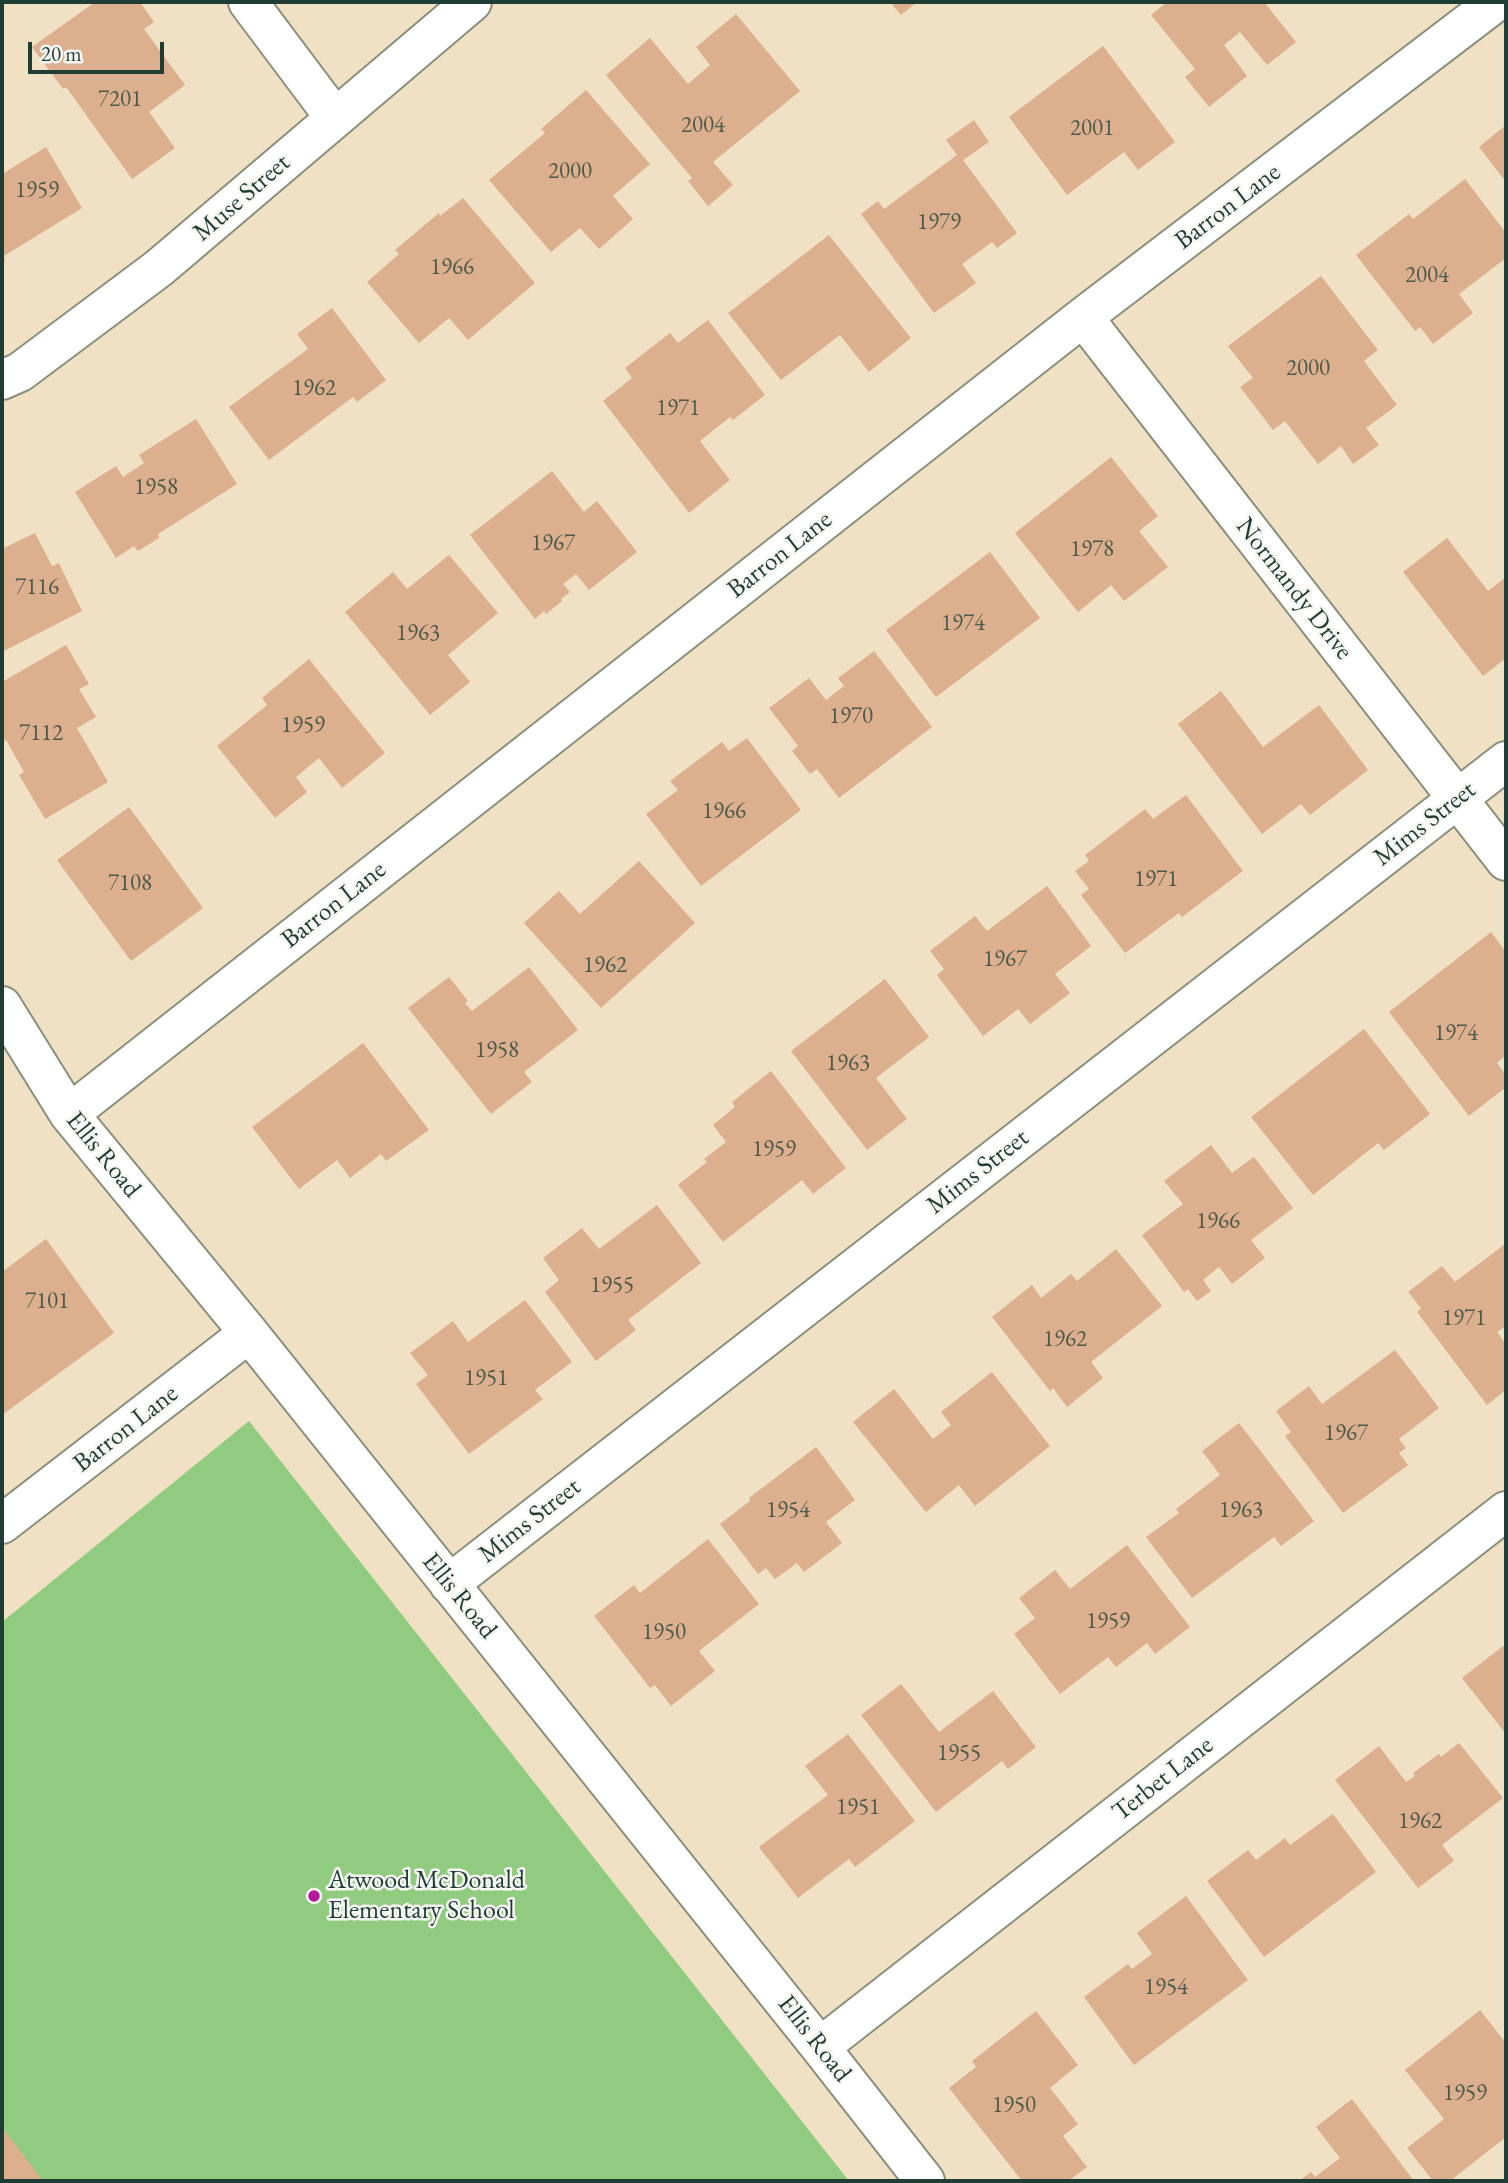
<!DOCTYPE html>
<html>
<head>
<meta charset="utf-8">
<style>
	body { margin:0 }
	#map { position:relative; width:1508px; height:2183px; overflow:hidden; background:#f0e1c4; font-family:"EB Garamond",serif }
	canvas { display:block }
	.frame { position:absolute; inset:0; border:4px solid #1f3d34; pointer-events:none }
	.scale { position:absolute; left:28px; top:42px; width:136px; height:32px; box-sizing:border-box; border:4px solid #1f3d34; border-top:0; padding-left:9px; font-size:21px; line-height:24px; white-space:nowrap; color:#1f3d34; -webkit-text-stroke:5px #f6f6f2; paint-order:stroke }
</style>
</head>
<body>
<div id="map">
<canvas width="1508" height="2183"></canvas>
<div class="frame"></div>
<div class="scale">20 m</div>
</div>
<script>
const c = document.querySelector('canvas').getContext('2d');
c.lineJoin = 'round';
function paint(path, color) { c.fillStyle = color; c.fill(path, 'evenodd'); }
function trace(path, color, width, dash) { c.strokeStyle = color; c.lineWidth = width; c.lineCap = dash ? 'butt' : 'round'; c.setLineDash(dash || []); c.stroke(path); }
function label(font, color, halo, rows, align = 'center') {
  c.font = font + ' "EB Garamond",serif'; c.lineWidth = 5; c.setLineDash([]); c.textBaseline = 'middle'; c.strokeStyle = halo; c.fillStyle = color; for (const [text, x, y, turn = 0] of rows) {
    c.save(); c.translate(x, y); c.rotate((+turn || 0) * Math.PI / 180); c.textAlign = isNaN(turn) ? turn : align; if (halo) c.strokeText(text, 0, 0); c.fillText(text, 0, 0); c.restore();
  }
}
paint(new Path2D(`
	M 249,1421 L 849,2181 L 2,2181 L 2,1622 Z`), '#91cb7f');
paint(new Path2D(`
	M 95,2 L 140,2 L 154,22 L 144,29 L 185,85 L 149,112 L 175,148 L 132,179 L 66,87 L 63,89 L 32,47 Z
	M 890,2 L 917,2 L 901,15 Z
	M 1167,2 L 1264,2 L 1296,42 L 1267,65 L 1240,32 L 1224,45 L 1247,76 L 1209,107 L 1185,77 L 1195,69 L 1151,15 Z
	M 736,14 L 800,91 L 713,162 L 733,185 L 708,206 L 688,181 L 692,178 L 606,75 L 650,38 L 688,84 L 710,65 L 696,47 Z
	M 1103,46 L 1175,142 L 1138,170 L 1124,152 L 1067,195 L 1009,117 Z
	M 586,90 L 650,164 L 613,196 L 633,219 L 599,249 L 580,228 L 551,252 L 489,180 L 545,133 L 541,129 Z
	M 974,120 L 989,142 L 963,160 L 1017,233 L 997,248 L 992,242 L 962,264 L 976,283 L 934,313 L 861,214 L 878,201 L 884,209 L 957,155 L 946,140 Z
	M 1506,125 L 1506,182 L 1479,147 Z
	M 46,147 L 82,208 L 4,256 L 5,260 L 2,262 L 2,174 Z
	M 1465,179 L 1506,233 L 1506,258 L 1459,294 L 1473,313 L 1433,344 L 1420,327 L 1415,331 L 1356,255 L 1409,214 L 1413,219 Z
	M 463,198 L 535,283 L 468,340 L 449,318 L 419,343 L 367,282 L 399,254 L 395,250 L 439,213 L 440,216 Z
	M 829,235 L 911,338 L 869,372 L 840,335 L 781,380 L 728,313 Z
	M 1321,276 L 1378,350 L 1364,361 L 1397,405 L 1366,428 L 1379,445 L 1353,464 L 1341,446 L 1318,464 L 1285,421 L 1273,430 L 1240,387 L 1253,378 L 1228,346 Z
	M 332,308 L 386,380 L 357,402 L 353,397 L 269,460 L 229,407 L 308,349 L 297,334 Z
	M 708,320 L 765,395 L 733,420 L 730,417 L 700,441 L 730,480 L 689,513 L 603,401 L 632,378 L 625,368 L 670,333 L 678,343 Z
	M 196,419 L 237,484 L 158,534 L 159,538 L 138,551 L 134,546 L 116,558 L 75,492 L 116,466 L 123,477 L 144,463 L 139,455 Z
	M 1111,457 L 1158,516 L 1139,531 L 1168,567 L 1124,601 L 1111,585 L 1078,612 L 1015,533 Z
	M 552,471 L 584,512 L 597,501 L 637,552 L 589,590 L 576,574 L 563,584 L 570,592 L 561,599 L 562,601 L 546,614 L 544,611 L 535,619 L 470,535 Z
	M 35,533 L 52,566 L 59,563 L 82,611 L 2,652 L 2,549 Z
	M 1447,538 L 1488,591 L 1506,577 L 1506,658 L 1483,676 L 1403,572 Z
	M 990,552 L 1040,618 L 936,697 L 886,630 Z
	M 449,555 L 498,613 L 448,655 L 470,682 L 430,715 L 345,612 L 393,572 L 407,589 Z
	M 66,645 L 89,684 L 79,689 L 96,717 L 77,728 L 108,782 L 45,819 L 19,775 L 24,772 L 6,740 L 2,742 L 2,682 Z
	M 874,651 L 932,727 L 839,798 L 817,769 L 810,774 L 792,751 L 798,746 L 769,708 L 809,678 L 826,700 L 844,686 L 838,678 Z
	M 309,659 L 385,753 L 342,788 L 319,758 L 296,777 L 307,792 L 275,818 L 217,746 L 267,705 L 262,698 Z
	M 1221,691 L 1263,747 L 1319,705 L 1368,770 L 1310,815 L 1301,804 L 1262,834 L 1178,724 Z
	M 747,738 L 801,810 L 701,886 L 646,814 L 678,790 L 670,781 L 722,742 L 729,751 Z
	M 1186,795 L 1243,871 L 1182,917 L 1179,913 L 1125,953 L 1081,895 L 1089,889 L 1075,871 L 1089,861 L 1085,855 L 1145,809 L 1153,819 Z
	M 129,807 L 203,908 L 131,961 L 57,860 Z
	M 639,861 L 695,923 L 601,1008 L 524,923 L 559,891 L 580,914 Z
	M 1047,886 L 1091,946 L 1055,974 L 1070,993 L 1030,1024 L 1018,1009 L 983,1036 L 937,975 L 944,969 L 930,951 L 975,916 L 987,931 Z
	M 1491,932 L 1506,952 L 1506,1055 L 1497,1063 L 1506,1075 L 1506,1087 L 1469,1116 L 1389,1012 Z
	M 529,967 L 578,1030 L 524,1072 L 532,1082 L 491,1114 L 408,1008 L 449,977 L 468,1001 L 465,1003 L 472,1011 Z
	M 885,979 L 929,1037 L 876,1078 L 907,1119 L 867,1150 L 791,1051 Z
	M 1364,1029 L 1430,1114 L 1384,1150 L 1378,1143 L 1313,1195 L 1251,1117 Z
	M 363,1043 L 429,1130 L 386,1161 L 381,1154 L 350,1178 L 337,1160 L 299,1189 L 252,1127 Z
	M 771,1071 L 846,1168 L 813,1194 L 802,1180 L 723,1242 L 678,1185 L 707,1162 L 704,1159 L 726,1142 L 713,1125 L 735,1107 L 732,1102 Z
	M 1211,1145 L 1232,1173 L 1254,1157 L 1293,1208 L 1251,1240 L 1265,1258 L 1232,1284 L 1219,1267 L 1203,1280 L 1211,1291 L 1197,1301 L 1188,1289 L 1184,1292 L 1142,1235 L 1183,1204 L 1164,1181 Z
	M 657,1205 L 701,1263 L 628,1320 L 636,1330 L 596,1361 L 545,1292 L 559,1280 L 543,1258 L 582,1228 L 599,1249 Z
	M 46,1239 L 114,1333 L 2,1415 L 2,1272 Z
	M 1505,1244 L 1506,1326 L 1497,1332 L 1506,1344 L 1506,1390 L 1487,1405 L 1417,1312 L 1421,1308 L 1408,1292 L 1442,1266 L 1455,1282 Z
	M 1116,1249 L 1162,1306 L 1091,1362 L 1103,1378 L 1067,1407 L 1053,1388 L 1050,1391 L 992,1317 L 1032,1285 L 1041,1298 L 1071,1274 L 1077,1281 Z
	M 525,1300 L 572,1362 L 535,1390 L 543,1399 L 469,1454 L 416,1384 L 428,1375 L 410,1353 L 453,1321 L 468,1342 Z
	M 1395,1350 L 1439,1408 L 1399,1439 L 1406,1448 L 1399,1453 L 1408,1465 L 1343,1513 L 1285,1436 L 1291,1432 L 1276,1411 L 1309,1386 L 1322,1404 Z
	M 992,1372 L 1050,1446 L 975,1506 L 959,1485 L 926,1512 L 853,1422 L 894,1389 L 933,1439 L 951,1425 L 941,1412 Z
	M 1239,1423 L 1314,1521 L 1281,1546 L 1274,1537 L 1192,1598 L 1146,1537 L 1179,1513 L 1176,1509 L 1220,1475 L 1202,1451 Z
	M 816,1447 L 855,1500 L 826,1522 L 842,1543 L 804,1572 L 797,1563 L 775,1579 L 766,1568 L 758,1574 L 720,1524 L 750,1501 L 749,1498 Z
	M 708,1539 L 759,1604 L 699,1651 L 715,1671 L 671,1706 L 655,1685 L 650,1688 L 594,1616 L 634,1585 L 640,1593 Z
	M 1127,1545 L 1190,1627 L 1155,1654 L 1147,1643 L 1116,1667 L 1108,1657 L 1060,1694 L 1014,1634 L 1035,1618 L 1019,1598 L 1055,1570 L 1070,1589 Z
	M 1503,1646 L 1506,1650 L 1506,1734 L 1462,1678 Z
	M 901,1684 L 939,1732 L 993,1691 L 1036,1747 L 1008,1769 L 1002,1761 L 936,1812 L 861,1715 Z
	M 848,1734 L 915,1821 L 855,1867 L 849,1859 L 798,1898 L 759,1847 L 828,1795 L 805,1766 Z
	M 1459,1743 L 1503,1798 L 1442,1845 L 1454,1861 L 1418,1888 L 1335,1780 L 1379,1746 L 1406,1782 L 1415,1776 L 1413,1773 L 1439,1754 L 1441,1757 Z
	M 1333,1814 L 1376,1872 L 1264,1957 L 1207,1881 L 1248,1850 L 1256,1860 L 1285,1838 L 1290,1845 Z
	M 1186,1896 L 1248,1980 L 1134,2065 L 1084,1997 L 1128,1964 L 1132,1969 L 1152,1954 L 1137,1933 Z
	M 1480,2010 L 1506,2043 L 1506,2137 L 1450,2181 L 1433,2181 L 1407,2148 L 1444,2119 L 1405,2070 Z
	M 1036,2011 L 1078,2065 L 1050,2088 L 1078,2124 L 1063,2136 L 1087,2167 L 1068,2181 L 1022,2181 L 949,2088 L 976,2067 L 972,2061 Z
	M 1352,2099 L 1414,2181 L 1299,2181 L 1311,2172 L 1315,2177 L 1340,2158 L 1316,2127 Z
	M 2,2127 L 43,2181 L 2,2181 Z`), '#dcaf8e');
const street = new Path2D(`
	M 248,2 L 335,118
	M 1083,317 L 1506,861
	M 2,380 L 20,372 L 159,268 L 472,2
	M 2,1006 L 69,1114 L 249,1333 L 820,2047 L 925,2181
	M 69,1114 L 1083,317 L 1496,2
	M 2,1524 L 249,1333
	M 449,1584 L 1506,761
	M 820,2047 L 1506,1511`);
trace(street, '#888f7c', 42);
trace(street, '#fff', 38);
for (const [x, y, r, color] of [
	[314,1896,7,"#b5179e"]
]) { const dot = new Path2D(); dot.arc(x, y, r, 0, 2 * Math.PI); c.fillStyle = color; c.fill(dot); trace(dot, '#f6f6f2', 2.5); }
label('23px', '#4e5a4a', null, [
	["7201",120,100],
	["2004",703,126],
	["2001",1092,129],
	["2000",570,172],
	["1959",37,191],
	["1979",939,223],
	["1966",452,268],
	["2004",1427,276],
	["2000",1308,369],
	["1962",314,389],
	["1971",678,409],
	["1958",156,488],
	["1967",553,544],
	["1978",1092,550],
	["7116",37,588],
	["1974",963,624],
	["1963",418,634],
	["1970",851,717],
	["1959",303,726],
	["7112",41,734],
	["1966",724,812],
	["1971",1156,880],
	["7108",130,884],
	["1967",1005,960],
	["1962",605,966],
	["1974",1456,1034],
	["1958",497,1051],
	["1963",848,1064],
	["1959",774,1150],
	["1966",1218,1222],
	["1955",612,1286],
	["7101",47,1302],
	["1971",1464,1319],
	["1962",1065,1340],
	["1951",486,1379],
	["1967",1346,1434],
	["1954",788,1511],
	["1963",1241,1511],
	["1959",1108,1622],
	["1950",664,1633],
	["1955",959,1754],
	["1951",858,1808],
	["1962",1420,1822],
	["1954",1166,1988],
	["1959",1465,2094],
	["1950",1014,2106]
]);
label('26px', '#1f3d34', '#f6f6f2', [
	["Muse Street",242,198,-41],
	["Barron Lane",1228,207,-37],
	["Barron Lane",780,555,-38],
	["Normandy Drive",1294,589,52],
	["Mims Street",1425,824,-38],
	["Barron Lane",334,905,-38],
	["Ellis Road",103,1155,51],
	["Mims Street",978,1172,-38],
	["Barron Lane",126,1429,-38],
	["Mims Street",530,1521,-38],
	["Ellis Road",459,1596,51],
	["Terbet Lane",1163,1779,-38],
	["Ellis Road",814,2039,52]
]);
label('26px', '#1f3d34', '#f6f6f2', [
	["Atwood McDonald",328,1881],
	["Elementary School",328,1911]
], 'left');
</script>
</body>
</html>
